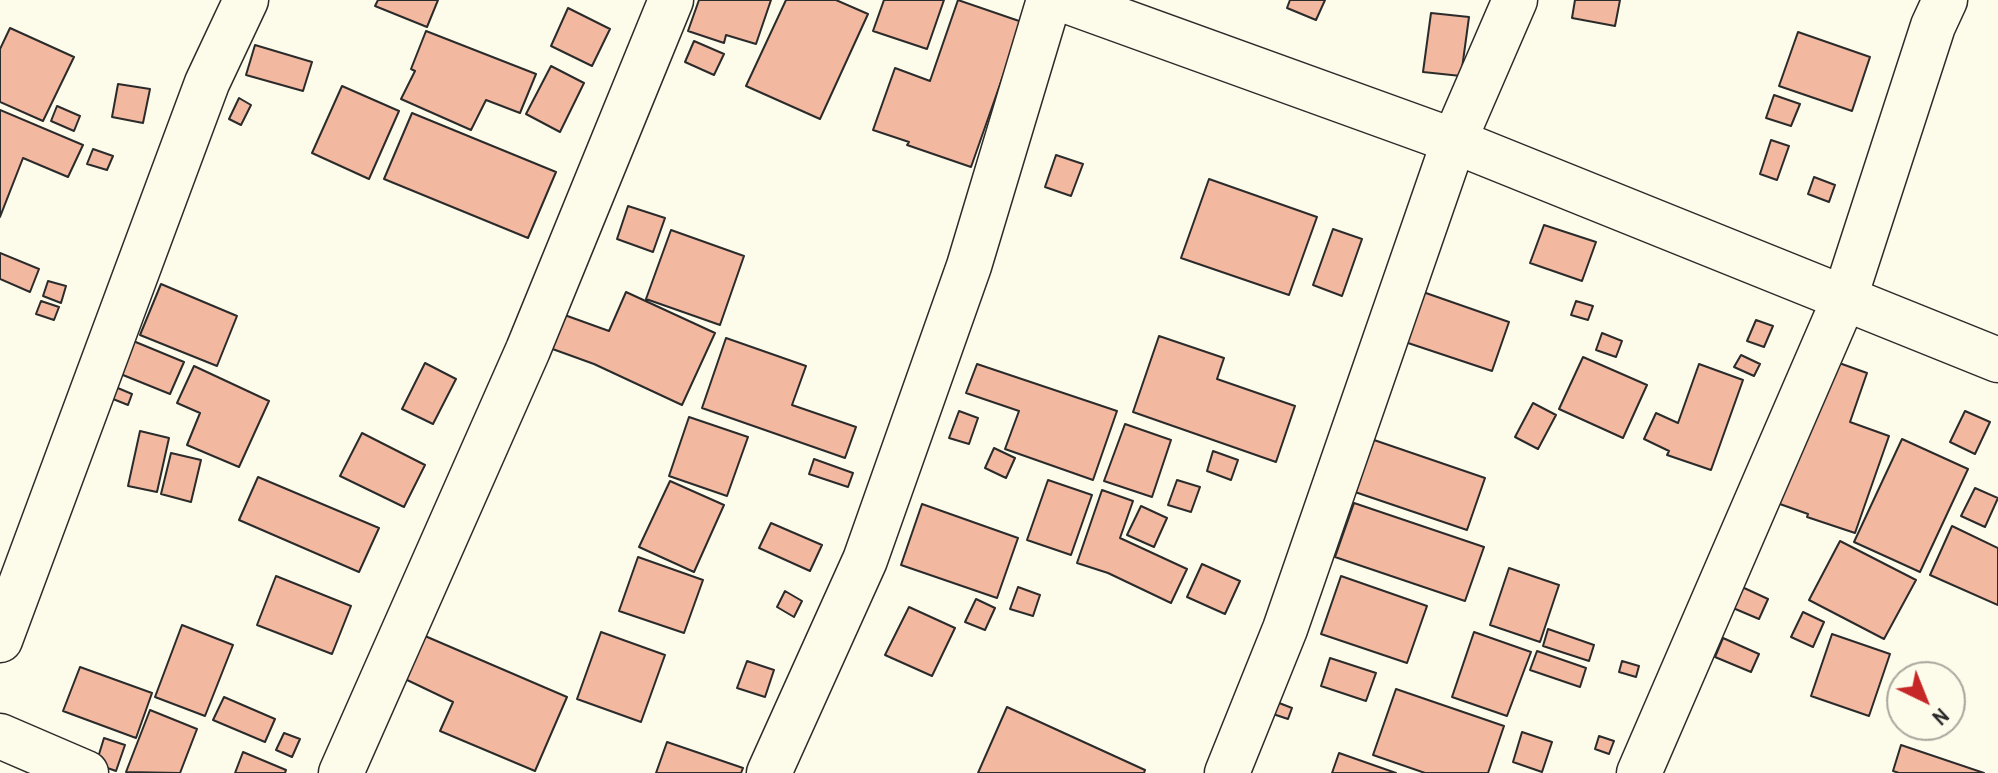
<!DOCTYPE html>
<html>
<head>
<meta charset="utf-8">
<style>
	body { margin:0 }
	#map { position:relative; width:1998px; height:773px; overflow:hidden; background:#fdfbea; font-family:"Archivo Narrow",sans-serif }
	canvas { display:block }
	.north { position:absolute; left:1886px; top:661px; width:80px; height:80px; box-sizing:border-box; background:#fdfbea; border:2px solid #a9a89e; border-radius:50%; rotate:137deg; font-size:22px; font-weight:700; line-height:32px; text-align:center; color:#2b2b2b }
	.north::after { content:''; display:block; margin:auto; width:28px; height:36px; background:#c62828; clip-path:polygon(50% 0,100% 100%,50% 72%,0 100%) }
</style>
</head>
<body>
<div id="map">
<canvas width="1998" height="773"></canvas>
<div class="north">N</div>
</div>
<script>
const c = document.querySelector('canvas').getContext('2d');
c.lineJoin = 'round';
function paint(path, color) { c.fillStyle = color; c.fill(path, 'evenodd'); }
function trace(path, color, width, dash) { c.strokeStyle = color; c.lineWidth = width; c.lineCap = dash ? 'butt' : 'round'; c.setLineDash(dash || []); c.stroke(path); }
const building = new Path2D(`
	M 378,0 L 438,0 L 427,27 L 375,6 Z
	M 699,0 L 771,0 L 756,44 L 726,35 L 724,43 L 688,31 Z
	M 786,0 L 836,0 L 868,14 L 820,119 L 746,86 Z
	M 884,0 L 944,0 L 927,49 L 873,31 Z
	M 958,0 L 1022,22 L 971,167 L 907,145 L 909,142 L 873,130 L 895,68 L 930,81 Z
	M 1290,0 L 1325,0 L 1316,20 L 1287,8 Z
	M 1575,0 L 1620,0 L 1615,26 L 1572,18 Z
	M 568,8 L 610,29 L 592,66 L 551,46 Z
	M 1431,13 L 1469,17 L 1461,76 L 1423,72 Z
	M 10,28 L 74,57 L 43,121 L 0,102 L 0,49 Z
	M 426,31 L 536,74 L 520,113 L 486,100 L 471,130 L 401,99 L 415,71 L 411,69 Z
	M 1798,32 L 1870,57 L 1852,111 L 1779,86 Z
	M 694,41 L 724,54 L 714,75 L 685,62 Z
	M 255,45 L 312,62 L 303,91 L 246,75 Z
	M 551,66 L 584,83 L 560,132 L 526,114 Z
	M 118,84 L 150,89 L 143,123 L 112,117 Z
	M 342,86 L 399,111 L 369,179 L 312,153 Z
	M 1774,95 L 1800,104 L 1791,126 L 1766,118 Z
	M 239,98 L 251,105 L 241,125 L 229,119 Z
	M 57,106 L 80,116 L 74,131 L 51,121 Z
	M 0,110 L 83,145 L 68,177 L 23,158 L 0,217 Z
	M 412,113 L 556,172 L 528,238 L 384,179 Z
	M 1771,140 L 1789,146 L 1777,180 L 1760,174 Z
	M 93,149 L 113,156 L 107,170 L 87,164 Z
	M 1056,155 L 1083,164 L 1071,196 L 1045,187 Z
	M 1814,177 L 1835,185 L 1829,202 L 1808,194 Z
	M 1209,179 L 1317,217 L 1289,295 L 1181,258 Z
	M 628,206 L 665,218 L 653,252 L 617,239 Z
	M 1544,225 L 1596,242 L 1582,281 L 1530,263 Z
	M 1333,229 L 1362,239 L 1342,296 L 1313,285 Z
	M 671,230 L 744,256 L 720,325 L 646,299 Z
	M 0,253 L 39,269 L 30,292 L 0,279 Z
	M 48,281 L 66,286 L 61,303 L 43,296 Z
	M 161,284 L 237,316 L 217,366 L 140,335 Z
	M 626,292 L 715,333 L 682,405 L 594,364 L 547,347 L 559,313 L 609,331 Z
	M 1423,292 L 1509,322 L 1492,371 L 1405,342 Z
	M 41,301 L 59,307 L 54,320 L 36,314 Z
	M 1576,301 L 1593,306 L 1588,320 L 1571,315 Z
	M 1756,320 L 1773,326 L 1764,347 L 1747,341 Z
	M 1602,333 L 1622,341 L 1616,357 L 1596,350 Z
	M 1159,336 L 1224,358 L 1217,379 L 1295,406 L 1276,462 L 1133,412 Z
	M 126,338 L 184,362 L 170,394 L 113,371 Z
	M 726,338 L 806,366 L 792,405 L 856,427 L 845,458 L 702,408 Z
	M 1741,355 L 1760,364 L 1754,376 L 1734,367 Z
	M 1583,357 L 1647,385 L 1623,438 L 1559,409 Z
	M 1828,359 L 1867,373 L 1850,422 L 1889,436 L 1855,533 L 1807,517 L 1808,514 L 1777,503 Z
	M 425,363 L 456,379 L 433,424 L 402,409 Z
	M 977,364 L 1117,411 L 1093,480 L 1005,449 L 1019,411 L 966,393 Z
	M 1699,364 L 1743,380 L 1711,470 L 1667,455 L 1669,451 L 1644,439 L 1656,413 L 1678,423 Z
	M 194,366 L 269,401 L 239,467 L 187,445 L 200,413 L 177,403 Z
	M 113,386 L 132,394 L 128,405 L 108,397 Z
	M 1533,403 L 1556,415 L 1538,449 L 1515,437 Z
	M 959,411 L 978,418 L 969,444 L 949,438 Z
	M 1965,411 L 1990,422 L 1975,454 L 1950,442 Z
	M 689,417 L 748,437 L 727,496 L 669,476 Z
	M 1125,424 L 1171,440 L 1152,497 L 1104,481 Z
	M 140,431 L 169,438 L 157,492 L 128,486 Z
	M 362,433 L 425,465 L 404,507 L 340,476 Z
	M 1902,439 L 1968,469 L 1920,572 L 1854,542 Z
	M 1374,440 L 1485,478 L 1467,530 L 1355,492 Z
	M 994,448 L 1015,458 L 1006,478 L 985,468 Z
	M 1213,451 L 1238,460 L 1231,480 L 1207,471 Z
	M 171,453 L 201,460 L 191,502 L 161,494 Z
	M 814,459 L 853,473 L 848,487 L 809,474 Z
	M 258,477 L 379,528 L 359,572 L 239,520 Z
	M 1048,480 L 1092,495 L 1071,555 L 1027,540 Z
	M 1177,480 L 1200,487 L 1191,512 L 1168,505 Z
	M 670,481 L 724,505 L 694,572 L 639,547 Z
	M 1975,488 L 1998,498 L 1985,527 L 1961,516 Z
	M 1102,490 L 1133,501 L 1120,538 L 1187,569 L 1171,603 L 1108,573 L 1077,563 Z
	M 1354,503 L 1484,547 L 1465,601 L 1335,557 Z
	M 922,504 L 1018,538 L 997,598 L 901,565 Z
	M 1141,506 L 1167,518 L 1154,547 L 1127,535 Z
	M 771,523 L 822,545 L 810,571 L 759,548 Z
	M 1952,526 L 1998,548 L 1998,605 L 1930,575 Z
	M 1840,541 L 1916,580 L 1884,639 L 1809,600 Z
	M 638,557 L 703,580 L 684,633 L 619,611 Z
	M 1202,564 L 1240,581 L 1225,614 L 1187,597 Z
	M 1509,568 L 1559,585 L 1540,642 L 1490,625 Z
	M 276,576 L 351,606 L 332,654 L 257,625 Z
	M 1341,576 L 1427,606 L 1407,663 L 1321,634 Z
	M 1018,587 L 1040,595 L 1033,616 L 1010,609 Z
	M 1742,587 L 1768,599 L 1759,619 L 1733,608 Z
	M 785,591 L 802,601 L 794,617 L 777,607 Z
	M 976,599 L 995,608 L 985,630 L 965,622 Z
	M 909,607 L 955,628 L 932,676 L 885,655 Z
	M 1803,612 L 1824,622 L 1813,647 L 1791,637 Z
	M 182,625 L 233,645 L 205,716 L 155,697 Z
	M 1548,629 L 1594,645 L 1589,661 L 1543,646 Z
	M 601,632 L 665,655 L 641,722 L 577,699 Z
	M 1474,632 L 1531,652 L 1507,716 L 1452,697 Z
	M 1832,634 L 1890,654 L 1869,716 L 1811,696 Z
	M 425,636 L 567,697 L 535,771 L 440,731 L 453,702 L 405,679 Z
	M 1723,638 L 1759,654 L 1751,672 L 1715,657 Z
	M 1537,651 L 1586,668 L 1580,687 L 1530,670 Z
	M 1330,658 L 1376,673 L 1366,701 L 1321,686 Z
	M 747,661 L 774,670 L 765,697 L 737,688 Z
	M 1622,661 L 1639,666 L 1636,677 L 1619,672 Z
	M 80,667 L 152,693 L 136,738 L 63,711 Z
	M 1396,689 L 1504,726 L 1488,773 L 1425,773 L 1373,755 Z
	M 224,697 L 275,719 L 265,742 L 213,720 Z
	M 1274,701 L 1292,708 L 1288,719 L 1270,713 Z
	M 1007,707 L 1145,770 L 1144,773 L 978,773 Z
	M 150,710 L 197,729 L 180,773 L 126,772 Z
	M 1522,732 L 1552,742 L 1542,772 L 1513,762 Z
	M 284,733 L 300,739 L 292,757 L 276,750 Z
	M 1599,736 L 1614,741 L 1609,754 L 1595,749 Z
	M 104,738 L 125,745 L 116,771 L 96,764 Z
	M 667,742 L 743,768 L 741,773 L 656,773 Z
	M 1901,745 L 1984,773 L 1899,773 L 1893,771 Z
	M 243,752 L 286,770 L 285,773 L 235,773 Z
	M 1339,753 L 1396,773 L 1332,773 Z`);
paint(building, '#f2b8a0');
trace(building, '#2b2b2b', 2);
const minor = new Path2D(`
	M 1064,0 L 1454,141 L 1998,360
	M 0,640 L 207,83 L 246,0
	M 0,736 L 86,773
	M 341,773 L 528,350 L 671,0
	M 769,773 L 865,560 L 969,266 L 1049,0
	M 1227,773 L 1285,629 L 1454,141 L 1515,0
	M 1639,773 L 1845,297 L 1933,26 L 1945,0`);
trace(minor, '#2b2b2b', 47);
trace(minor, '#fdfbea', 44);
</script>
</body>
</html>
